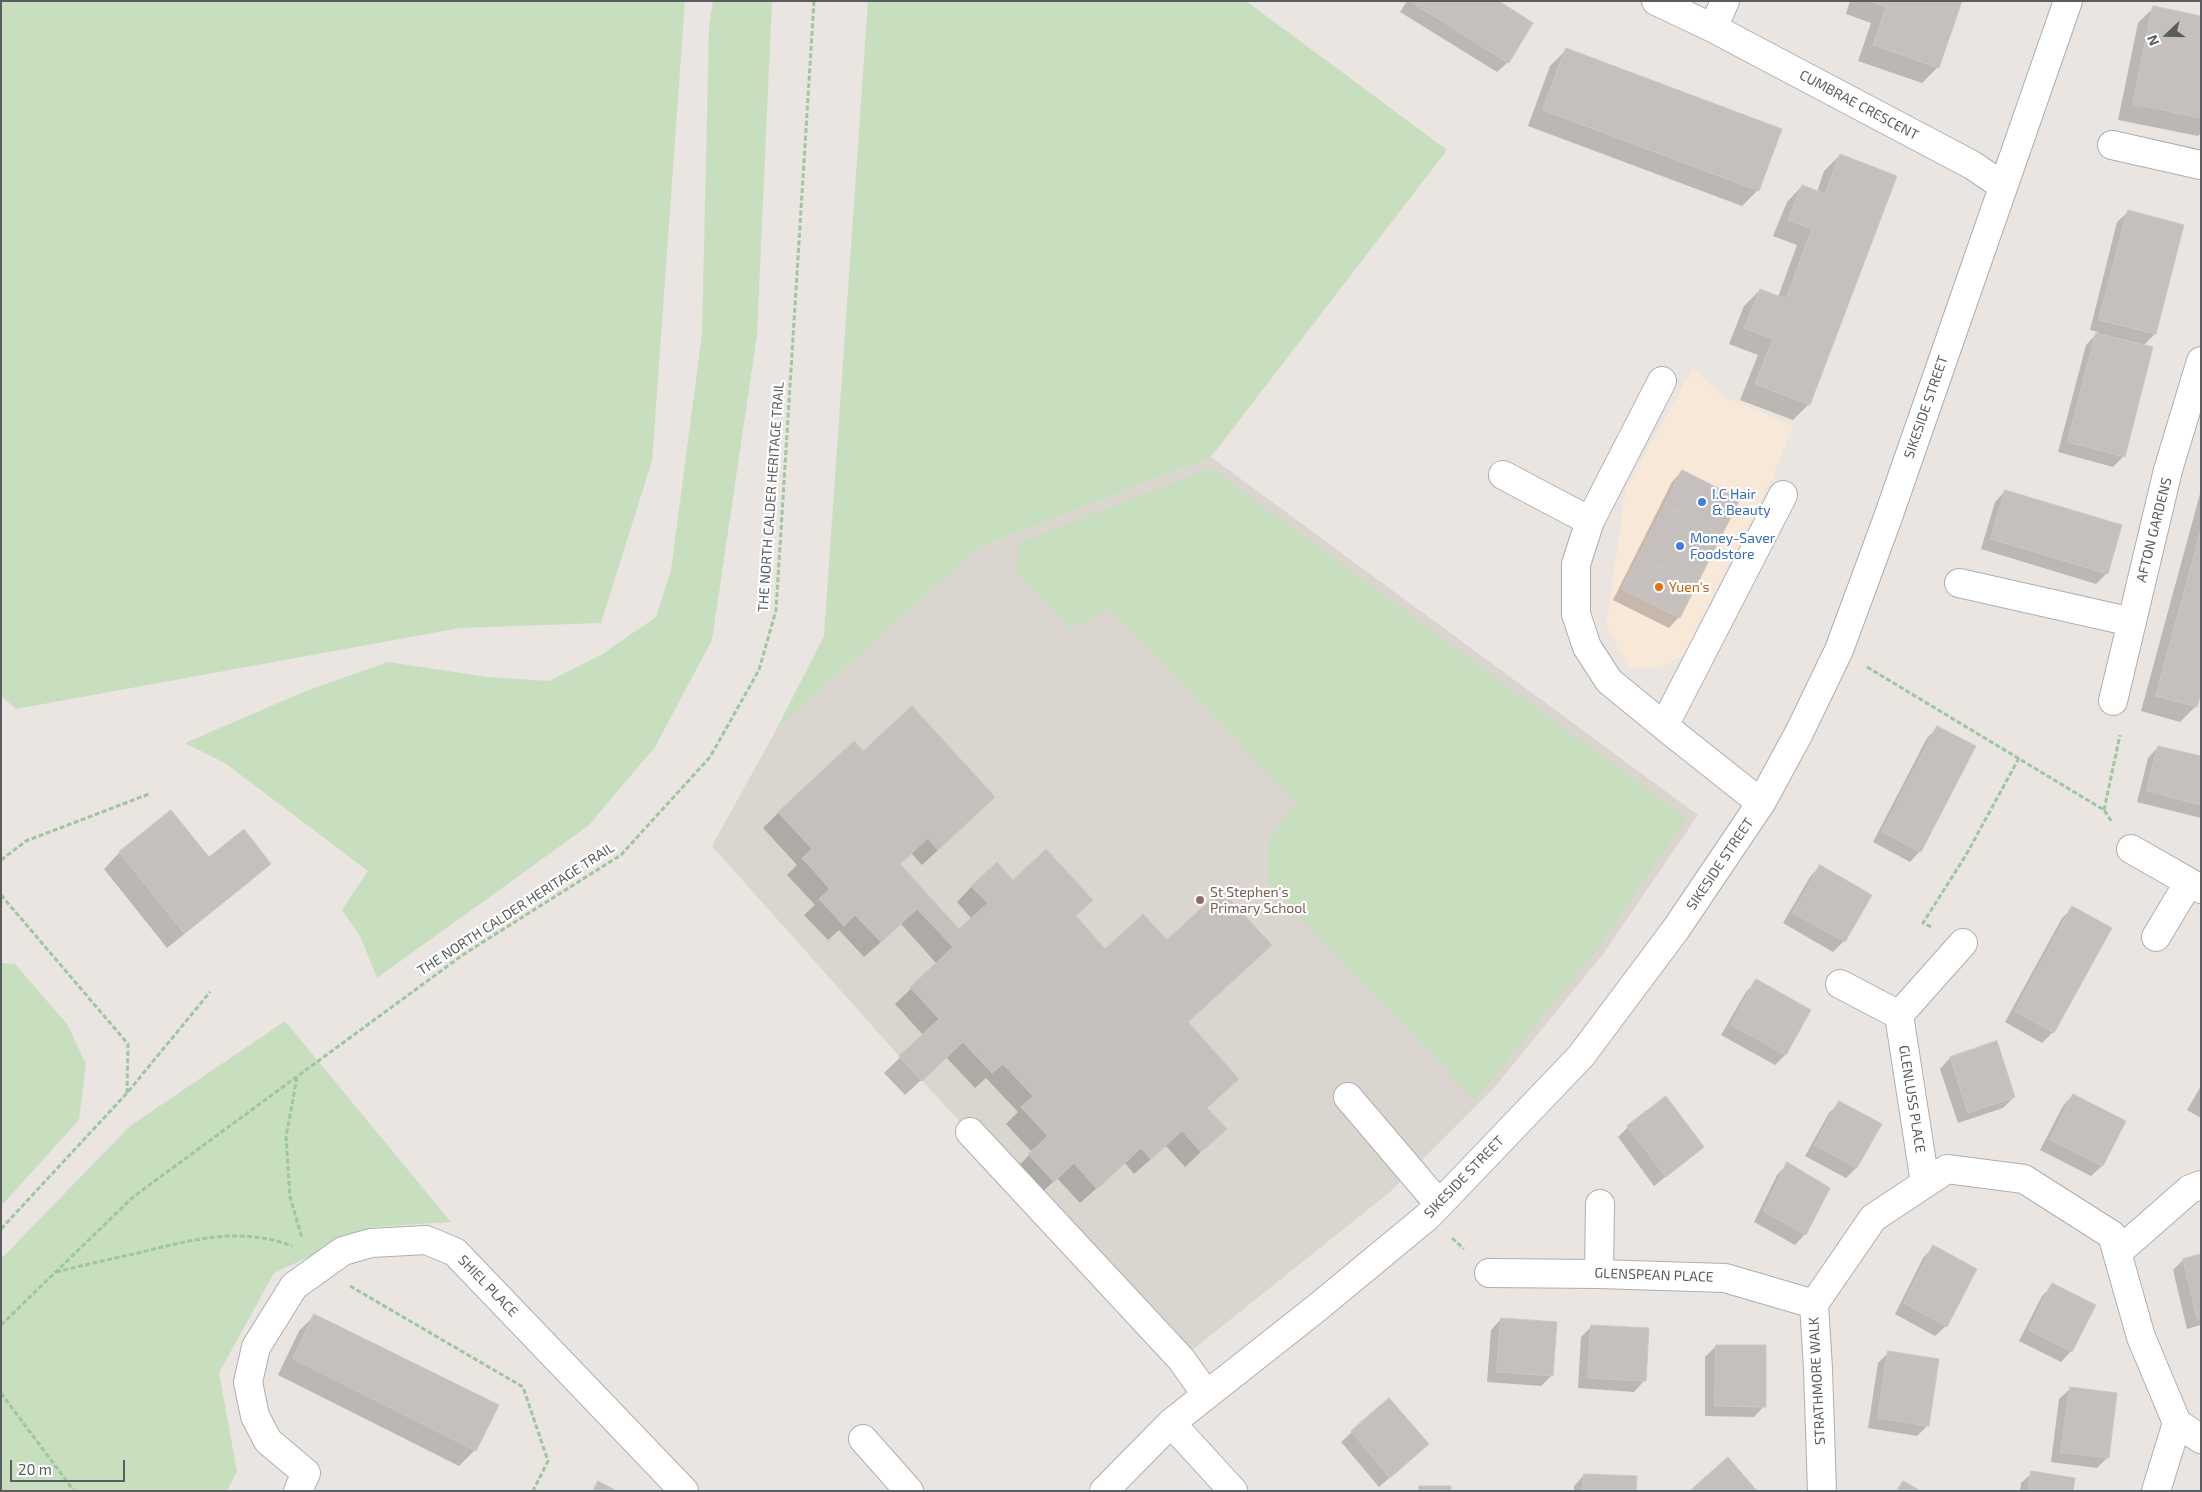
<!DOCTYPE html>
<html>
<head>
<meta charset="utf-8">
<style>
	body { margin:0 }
	#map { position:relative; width:2202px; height:1492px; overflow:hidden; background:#eae5e0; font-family:"Exo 2",sans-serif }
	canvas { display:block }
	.frame { position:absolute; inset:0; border:2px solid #595d5f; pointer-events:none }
	.north { position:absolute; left:2142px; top:10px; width:50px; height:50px; -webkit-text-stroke:4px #fff; paint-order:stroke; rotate:249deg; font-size:14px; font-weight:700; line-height:20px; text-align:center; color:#595d5f }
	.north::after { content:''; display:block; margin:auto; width:18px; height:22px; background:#595d5f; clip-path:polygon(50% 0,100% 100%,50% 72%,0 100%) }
	.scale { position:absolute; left:10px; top:1460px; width:115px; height:22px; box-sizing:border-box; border:2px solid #595d5f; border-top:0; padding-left:6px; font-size:15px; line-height:18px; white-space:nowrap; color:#595d5f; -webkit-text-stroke:4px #fff; paint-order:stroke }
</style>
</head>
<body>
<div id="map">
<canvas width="2202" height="1492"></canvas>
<div class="frame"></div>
<div class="north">N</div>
<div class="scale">20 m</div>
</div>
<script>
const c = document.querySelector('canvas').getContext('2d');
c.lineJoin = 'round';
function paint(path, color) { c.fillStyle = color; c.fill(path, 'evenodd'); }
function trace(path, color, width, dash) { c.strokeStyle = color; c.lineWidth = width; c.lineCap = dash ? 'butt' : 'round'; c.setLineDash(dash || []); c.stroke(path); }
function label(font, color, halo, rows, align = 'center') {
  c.font = font + ' "Exo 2",sans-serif'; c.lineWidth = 4.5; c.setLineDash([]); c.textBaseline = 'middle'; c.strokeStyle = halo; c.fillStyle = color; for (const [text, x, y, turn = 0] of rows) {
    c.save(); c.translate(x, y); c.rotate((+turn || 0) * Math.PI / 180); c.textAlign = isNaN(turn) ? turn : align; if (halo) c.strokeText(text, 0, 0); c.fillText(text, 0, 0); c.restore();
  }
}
paint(new Path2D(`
	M 1693,368 L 1724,396 L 1793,426 L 1772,479 L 1684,655 L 1660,668 L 1629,668 L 1606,625 L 1626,488 Z`), '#f8e8d7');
paint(new Path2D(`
	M 1211,457 L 1698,815 L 1603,954 L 1494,1088 L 1390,1192 L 1181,1359 L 899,1056 L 712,846 L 776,730 L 978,548 Z`), '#dad5cf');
paint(new Path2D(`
	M 1,1 L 685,1 L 652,461 L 601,623 L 460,628 L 16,709 L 1,696 Z
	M 713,1 L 772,1 L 757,335 L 712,640 L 655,747 L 588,826 L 377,978 L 360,936 L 342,910 L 368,871 L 225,763 L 185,743 L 306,691 L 388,662 L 488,677 L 549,681 L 601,655 L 656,617 L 671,570 L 702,334 L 709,27 Z
	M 868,1 L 1246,1 L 1447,150 L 1211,457 L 978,548 L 776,730 L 824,636 Z
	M 1211,468 L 1686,818 L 1597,949 L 1475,1100 L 1269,885 L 1268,840 L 1297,803 L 1110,609 L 1070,629 L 1015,571 L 1019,543 Z
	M 1,963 L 15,964 L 67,1024 L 86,1064 L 79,1120 L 1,1206 Z
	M 285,1021 L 451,1222 L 373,1227 L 274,1273 L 219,1373 L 237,1471 L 227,1491 L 1,1491 L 1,1259 L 130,1126 Z`), '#c7dfbf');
paint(new Path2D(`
	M 1407,1 L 1497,1 L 1508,62 L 1497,72 L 1400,12 Z
	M 1850,1 L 1961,1 L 1938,67 L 1922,83 L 1858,61 L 1871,23 L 1846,14 Z
	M 2154,7 L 2201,17 L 2201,133 L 2198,136 L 2118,120 L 2138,23 Z
	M 1566,50 L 1758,190 L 1742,206 L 1528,126 L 1550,66 Z
	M 1840,155 L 1809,404 L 1793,420 L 1740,400 L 1758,355 L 1729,344 L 1744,306 L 1760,290 L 1778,297 L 1797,245 L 1773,236 L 1787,202 L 1802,186 L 1817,192 L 1824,171 Z
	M 2128,212 L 2183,226 L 2155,334 L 2143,346 L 2124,456 L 2113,467 L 2058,452 L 2086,345 L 2098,332 L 2090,330 L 2117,222 Z
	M 1682,471 L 1679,617 L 1669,628 L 1613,600 L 1672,482 Z
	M 2201,490 L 2201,688 L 2196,706 L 2180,722 L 2141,711 Z
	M 2005,491 L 2107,573 L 2096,584 L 1981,549 L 1995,502 Z
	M 1938,727 L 1920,851 L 1910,862 L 1873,842 L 1927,738 Z
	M 2158,747 L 2201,758 L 2201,818 L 2137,802 L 2148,758 Z
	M 863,753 L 978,813 L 922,865 L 911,853 L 899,864 L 959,931 L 972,919 L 957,902 L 972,886 L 1013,882 L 1074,917 L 1105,951 L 1187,1023 L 1238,1079 L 1206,1109 L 1225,1129 L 1185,1167 L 1166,1146 L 1134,1174 L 1125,1163 L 1080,1203 L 1057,1178 L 1037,1197 L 1014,1171 L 1032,1152 L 1006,1124 L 1018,1112 L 986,1078 L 975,1088 L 946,1057 L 905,1095 L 884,1073 L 923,1035 L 895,1004 L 937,964 L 901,924 L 864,957 L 839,930 L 828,940 L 804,915 L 815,905 L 787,875 L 797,865 L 763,828 L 779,812 Z
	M 171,812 L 209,859 L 269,863 L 253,879 L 167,948 L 104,869 L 119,853 Z
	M 1820,866 L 1844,941 L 1833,952 L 1783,923 L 1810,877 Z
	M 2073,908 L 2053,1032 L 2042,1043 L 2005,1022 L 2062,918 Z
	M 1756,981 L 1785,1055 L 1775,1065 L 1721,1035 L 1746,992 Z
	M 1996,1043 L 2014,1097 L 2003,1108 L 1958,1123 L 1940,1069 L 1950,1058 Z
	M 2201,1086 L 2201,1118 L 2187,1110 Z
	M 2073,1095 L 2125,1121 L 2102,1166 L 2091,1176 L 2040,1150 L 2063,1106 Z
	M 1839,1103 L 1880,1125 L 1856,1168 L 1846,1178 L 1805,1156 L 1829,1113 Z
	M 1628,1127 L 1703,1147 L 1654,1186 L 1618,1137 Z
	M 1787,1164 L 1805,1234 L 1795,1245 L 1754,1222 L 1777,1175 Z
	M 1933,1247 L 1946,1326 L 1935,1336 L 1895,1314 L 1923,1258 Z
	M 2201,1256 L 2201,1325 L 2187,1329 L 2173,1270 L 2183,1260 Z
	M 2053,1285 L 2071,1351 L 2061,1362 L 2019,1341 L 2042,1296 Z
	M 315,1315 L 475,1450 L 459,1466 L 278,1375 L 299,1331 Z
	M 1501,1319 L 1552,1375 L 1541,1386 L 1487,1382 L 1491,1330 Z
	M 1592,1326 L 1644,1381 L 1634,1392 L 1578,1388 L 1581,1337 Z
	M 1716,1346 L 1764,1406 L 1754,1417 L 1705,1416 L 1705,1357 Z
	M 1889,1352 L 1928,1425 L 1917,1436 L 1868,1428 L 1878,1363 Z
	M 2070,1389 L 2115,1394 L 2107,1458 L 2097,1468 L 2051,1462 L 2059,1399 Z
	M 1352,1432 L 1428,1444 L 1379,1487 L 1341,1442 Z
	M 2032,1473 L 2072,1491 L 2020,1491 L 2021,1483 Z
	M 1584,1475 L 1635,1491 L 1574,1491 L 1574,1486 Z`), '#0003');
const building = new Path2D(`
	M 1410,1 L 1499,1 L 1533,23 L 1509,63 Z
	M 1869,1 L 1962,1 L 1939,68 L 1873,45 L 1886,7 Z
	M 2153,6 L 2201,16 L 2201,118 L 2133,104 Z
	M 1566,48 L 1782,129 L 1759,191 L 1543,110 Z
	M 1840,154 L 1897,176 L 1810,405 L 1755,384 L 1773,339 L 1744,328 L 1760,289 L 1786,299 L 1812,229 L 1788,220 L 1802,185 L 1825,194 Z
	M 2128,210 L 2184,225 L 2156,334 L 2099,320 Z
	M 2096,333 L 2153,347 L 2125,457 L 2068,442 Z
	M 1682,470 L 1740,499 L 1722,535 L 1665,505 Z
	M 2005,490 L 2122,525 L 2108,574 L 1991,539 Z
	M 1665,505 L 1722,535 L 1696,586 L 1639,556 Z
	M 2201,530 L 2201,693 L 2197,707 L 2156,696 Z
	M 1639,556 L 1696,586 L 1680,618 L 1622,589 Z
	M 912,706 L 995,797 L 938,850 L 928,838 L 900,864 L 959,929 L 988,903 L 971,886 L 997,862 L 1013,880 L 1046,849 L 1093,900 L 1076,916 L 1105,949 L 1143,914 L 1167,940 L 1221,890 L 1272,945 L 1188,1022 L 1239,1079 L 1207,1108 L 1227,1129 L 1201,1152 L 1182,1131 L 1151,1159 L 1141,1148 L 1097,1189 L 1074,1163 L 1054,1182 L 1028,1154 L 1048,1136 L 1021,1107 L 1033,1096 L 1003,1064 L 992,1073 L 963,1042 L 922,1081 L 899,1056 L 939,1019 L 910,987 L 953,947 L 917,909 L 881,942 L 855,915 L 844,926 L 819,899 L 830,889 L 802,858 L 812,849 L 778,812 L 854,741 L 863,751 Z
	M 1937,726 L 1976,746 L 1921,852 L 1882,832 Z
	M 2158,746 L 2201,756 L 2201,805 L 2147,791 Z
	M 171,810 L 209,857 L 244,829 L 271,864 L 184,933 L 119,852 Z
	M 1820,865 L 1872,895 L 1845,942 L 1793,913 Z
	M 2072,906 L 2112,928 L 2054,1033 L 2015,1011 Z
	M 1756,979 L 1811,1010 L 1786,1055 L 1731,1025 Z
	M 1997,1041 L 2015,1097 L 1968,1113 L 1950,1057 Z
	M 2073,1094 L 2126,1121 L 2103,1166 L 2050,1140 Z
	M 1666,1096 L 1704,1147 L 1666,1177 L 1627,1126 Z
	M 1839,1101 L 1882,1124 L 1857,1168 L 1815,1145 Z
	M 1787,1162 L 1830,1188 L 1806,1235 L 1764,1211 Z
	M 1933,1245 L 1977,1269 L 1947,1327 L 1904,1303 Z
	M 2201,1254 L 2201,1318 L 2197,1319 L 2183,1259 Z
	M 2052,1283 L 2096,1305 L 2072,1352 L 2029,1330 Z
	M 314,1314 L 499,1405 L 476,1451 L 293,1359 Z
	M 1501,1318 L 1557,1322 L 1553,1376 L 1497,1372 Z
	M 1591,1325 L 1649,1328 L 1646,1381 L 1588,1378 Z
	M 1716,1345 L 1766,1345 L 1766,1407 L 1715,1406 Z
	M 1888,1351 L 1939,1359 L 1929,1426 L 1878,1418 Z
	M 2070,1387 L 2117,1393 L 2109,1458 L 2061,1452 Z
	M 1389,1398 L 1429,1444 L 1390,1478 L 1351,1431 Z
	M 1728,1457 L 1757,1491 L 1690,1491 Z
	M 2031,1471 L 2075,1478 L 2073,1491 L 2028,1491 Z
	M 1584,1474 L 1637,1476 L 1636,1491 L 1583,1491 Z
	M 598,1481 L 617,1491 L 593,1491 Z
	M 1903,1481 L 1921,1491 L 1897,1491 Z
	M 1419,1486 L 1451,1486 L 1451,1491 L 1419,1491 Z`);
paint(building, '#c5c0bd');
trace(building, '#cec6c0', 1);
const minor = new Path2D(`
	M 1656,1 L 1713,28 L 1972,165 L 2003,186
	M 1713,28 L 1725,1
	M 2112,145 L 2201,165
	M 1662,381 L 1590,521 L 1576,564 L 1576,614 L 1587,647 L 1609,681 L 1664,726
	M 1503,475 L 1590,521
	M 1959,583 L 2132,622
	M 2113,701 L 2168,470 L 2201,361
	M 1761,803 L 1664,726 L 1783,495
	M 2131,849 L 2201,889
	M 2156,937 L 2189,882
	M 1840,984 L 1899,1015
	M 1348,1097 L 1439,1204
	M 970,1132 L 1181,1359 L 1206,1394
	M 1925,1183 L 1899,1015 L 1963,943
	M 2117,1253 L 2190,1189 L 2201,1185
	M 1489,1273 L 1599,1274 L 1725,1278 L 1814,1304
	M 1599,1274 L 1600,1204
	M 1171,1423 L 1233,1491
	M 863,1439 L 909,1491
	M 298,1491 L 306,1473 L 268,1441 L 255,1416 L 248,1382 L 256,1347 L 294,1286 L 343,1251 L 371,1243 L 426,1240 L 455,1252 L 684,1491
	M 1104,1491 L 1171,1423 L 1318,1307 L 1428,1216 L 1581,1056 L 1676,929 L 1761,803 L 1799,733 L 1839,650 L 1887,520 L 2068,1
	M 1822,1491 L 1818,1369 L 1814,1304 L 1873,1218 L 1947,1169 L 2024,1179 L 2112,1235 L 2141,1337 L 2177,1423 L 2201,1439
	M 2156,1491 L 2177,1423`);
trace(minor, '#acafb1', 30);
trace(new Path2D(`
	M 1867,667 L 2104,810 L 2112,822
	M 2104,810 L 2120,735
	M 1,860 L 26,841 L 149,794
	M 1,895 L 128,1044 L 127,1093
	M 1931,927 L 1923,923 L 1966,855 L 2019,758
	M 297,1077 L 286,1137 L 290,1197 L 302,1238
	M 1,1229 L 127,1093 L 210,992
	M 1452,1238 L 1464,1249
	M 56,1272 C 84,1265 111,1259 138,1253 C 190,1240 241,1226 292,1246
	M 350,1286 L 523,1387 L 548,1461 L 533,1491
	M 1,1325 L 133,1197 L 464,954 L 621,855 L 710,757 L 759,670 L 776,610 L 814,1
	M 1,1393 L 74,1491`), '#9ec69f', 3, [5, 2.5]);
trace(minor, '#fff', 28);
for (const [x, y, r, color] of [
	[1702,502,5,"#3f7fe0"],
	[1680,546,5,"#3f7fe0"],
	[1659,587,5,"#e8710a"],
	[1200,900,5,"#8d6e63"]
]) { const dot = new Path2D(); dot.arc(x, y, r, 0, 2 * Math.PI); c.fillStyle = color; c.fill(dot); trace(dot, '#fff', 2); }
label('14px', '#595d5f', '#fff', [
	["CUMBRAE CRESCENT",1859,105,28],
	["SIKESIDE STREET",1926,407,-71],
	["THE NORTH CALDER HERITAGE TRAIL",771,497,-86],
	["AFTON GARDENS",2154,530,-76],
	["SIKESIDE STREET",1720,864,-56],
	["THE NORTH CALDER HERITAGE TRAIL",516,909,-33],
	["GLENLUSS PLACE",1912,1099,81],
	["SIKESIDE STREET",1464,1177,-46],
	["GLENSPEAN PLACE",1654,1275,2],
	["SHIEL PLACE",488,1286,46],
	["STRATHMORE WALK",1817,1381,-93]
]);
label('14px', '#366cbe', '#fff', [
	["I.C Hair",1712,494],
	["& Beauty",1712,510],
	["Money-Saver",1690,538],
	["Foodstore",1690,554]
], 'left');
label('14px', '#c56008', '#fff', [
	["Yuen's",1669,587]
], 'left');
label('14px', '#785e54', '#fff', [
	["St Stephen's",1210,892],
	["Primary School",1210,908]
], 'left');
</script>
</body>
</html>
